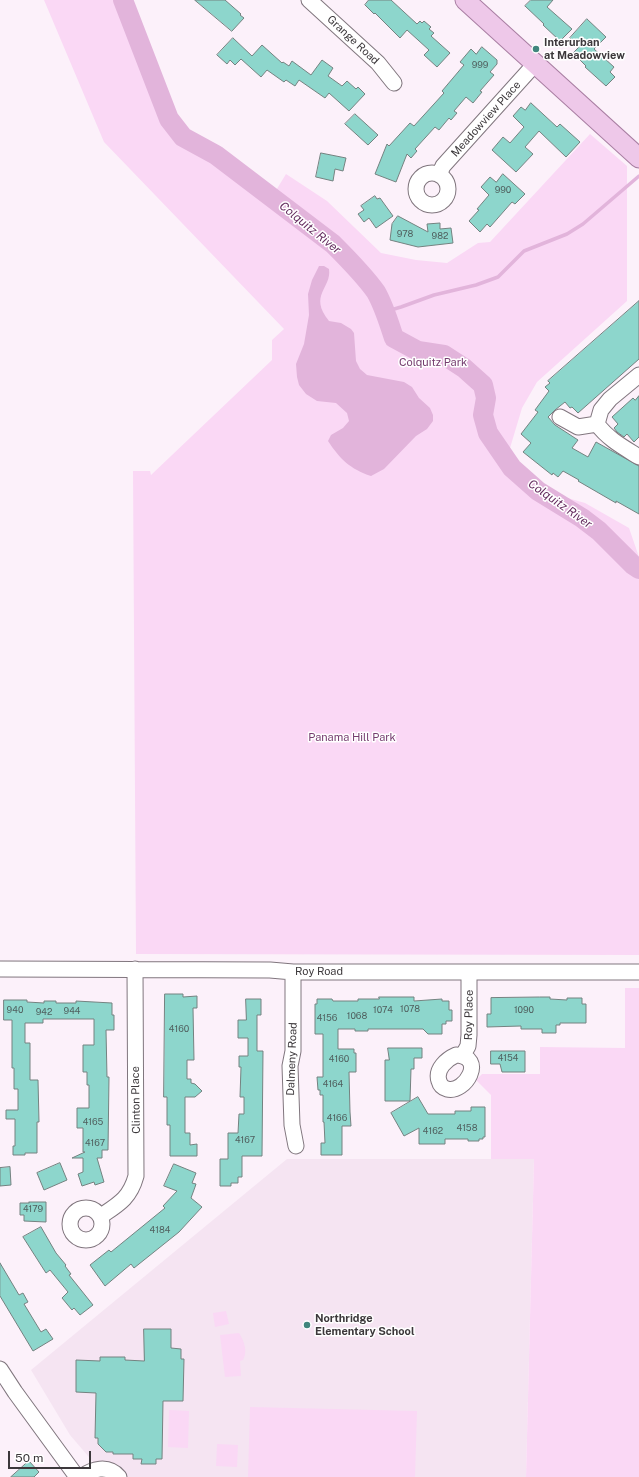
<!DOCTYPE html>
<html>
<head>
<meta charset="utf-8">
<style>
	body { margin:0 }
	#map { position:relative; width:639px; height:1477px; overflow:hidden; background:#fcf1fa; font-family:"Public Sans",sans-serif }
	canvas { display:block }
	.scale { position:absolute; left:8px; top:1451px; width:83px; height:18px; box-sizing:border-box; border:2px solid #3c383b; border-top:0; padding-left:5px; font-size:12px; line-height:14px; white-space:nowrap; color:#3c383b; -webkit-text-stroke:3px #fff; paint-order:stroke }
</style>
</head>
<body>
<div id="map">
<canvas width="639" height="1477"></canvas>
<div class="scale">50 m</div>
</div>
<script>
const c = document.querySelector('canvas').getContext('2d');
c.lineJoin = 'round';
function paint(path, color) { c.fillStyle = color; c.fill(path, 'evenodd'); }
function trace(path, color, width, dash) { c.strokeStyle = color; c.lineWidth = width; c.lineCap = dash ? 'butt' : 'round'; c.setLineDash(dash || []); c.stroke(path); }
function label(font, color, halo, rows, align = 'center') {
  c.font = font + ' "Public Sans",sans-serif'; c.lineWidth = 3; c.setLineDash([]); c.textBaseline = 'middle'; c.strokeStyle = halo; c.fillStyle = color; for (const [text, x, y, turn = 0] of rows) {
    c.save(); c.translate(x, y); c.rotate((+turn || 0) * Math.PI / 180); c.textAlign = isNaN(turn) ? turn : align; if (halo) c.strokeText(text, 0, 0); c.fillText(text, 0, 0); c.restore();
  }
}
paint(new Path2D(`
	M 287,1159 L 534,1159 L 526,1477 L 106,1477 L 70,1435 L 31,1370 Z`), '#f5e4f2');
paint(new Path2D(`
	M 44,0 L 120,0 L 132,30 L 146,54 L 156,89 L 163,103 L 169,125 L 172,132 L 187,145 L 217,159 L 223,164 L 237,170 L 272,197 L 286,174 L 327,201 L 381,253 L 416,260 L 447,263 L 478,243 L 490,242 L 590,134 L 627,166 L 627,301 L 537,382 L 522,408 L 507,458 L 550,493 L 585,503 L 629,528 L 639,557 L 639,955 L 136,954 L 133,471 L 150,471 L 151,475 L 272,360 L 272,340 L 284,329 L 104,142 Z
	M 625,988 L 639,988 L 639,1477 L 526,1477 L 534,1159 L 491,1159 L 491,1095 L 476,1080 L 482,1074 L 540,1074 L 540,1047 L 625,1048 Z
	M 226,1311 L 229,1324 L 215,1327 L 213,1313 Z
	M 239,1333 C 244,1341 248,1351 243,1360 L 240,1361 L 241,1376 L 225,1377 L 220,1335 Z
	M 250,1407 L 417,1411 L 415,1477 L 248,1477 Z
	M 169,1410 L 189,1411 L 188,1448 L 168,1447 Z
	M 217,1444 L 238,1445 L 237,1467 L 216,1466 Z`), '#fad8f5');
paint(new Path2D(`
	M 319,266 L 324,266 L 329,269 C 332,288 308,295 329,321 L 341,323 L 351,329 L 354,333 L 356,361 L 360,369 L 367,375 L 404,382 L 412,387 L 419,398 L 430,408 L 433,415 L 433,421 L 427,429 L 416,436 L 384,469 L 371,476 C 350,469 340,459 328,441 L 331,435 L 343,428 L 349,421 L 347,413 L 336,403 L 317,401 L 306,394 L 299,385 L 297,377 L 296,364 L 304,344 L 309,315 L 308,294 L 312,280 Z`), '#e2b4db');
trace(new Path2D(`
	M 384,312 L 401,307 L 434,295 L 476,285 L 498,277 L 524,251 L 567,234 L 583,224 L 639,176`), '#e2b4db', 3.5);
trace(new Path2D(`
	M 123,0 L 169,119 L 183,137 L 216,155 L 333,244 C 348,259 364,275 376,292 C 384,306 389,323 394,338 L 418,351 L 444,355 L 464,368 L 483,385 L 486,398 L 483,415 L 488,433 L 512,468 L 538,491 L 582,518 L 599,531 L 633,565 L 639,569`), '#e2b4db', 20);
const building = new Path2D(`
	M 195,0 L 225,0 L 241,14 L 240,15 L 244,18 L 232,31 Z
	M 369,0 L 391,0 L 417,24 L 420,21 L 422,23 L 424,21 L 431,27 L 429,29 L 434,33 L 431,36 L 450,53 L 437,67 L 424,55 L 429,50 L 407,30 L 400,38 L 375,13 L 374,14 L 365,5 Z
	M 531,0 L 553,0 L 547,7 L 572,29 L 560,41 L 543,25 L 544,24 L 525,6 Z
	M 587,19 L 606,37 L 594,49 L 614,67 L 610,72 L 615,77 L 606,86 L 585,67 L 586,66 L 573,53 L 579,47 L 570,38 Z
	M 233,38 L 252,56 L 262,45 L 282,63 L 283,62 L 289,66 L 292,61 L 311,75 L 322,60 L 333,68 L 328,76 L 342,86 L 347,81 L 356,89 L 358,87 L 365,94 L 349,111 L 329,93 L 325,98 L 299,80 L 295,86 L 286,80 L 284,82 L 267,70 L 261,77 L 241,59 L 235,65 L 230,60 L 227,64 L 217,55 Z
	M 482,47 L 497,60 L 497,64 L 490,72 L 494,75 L 480,91 L 482,92 L 473,103 L 466,97 L 454,111 L 457,113 L 451,120 L 449,118 L 439,130 L 435,127 L 415,149 L 417,151 L 411,158 L 407,154 L 396,182 L 375,174 L 387,144 L 389,146 L 410,123 L 414,126 L 444,93 L 442,91 L 464,65 L 460,62 L 471,49 L 476,54 Z
	M 531,103 L 557,127 L 560,124 L 580,142 L 566,157 L 539,131 L 525,147 L 533,154 L 516,172 L 492,150 L 503,137 L 510,143 L 524,127 L 513,116 L 521,107 L 525,110 Z
	M 355,114 L 378,135 L 368,145 L 345,124 Z
	M 321,153 L 346,158 L 343,171 L 335,169 L 333,181 L 316,177 Z
	M 503,174 L 525,194 L 515,204 L 512,202 L 490,227 L 487,224 L 480,232 L 469,221 L 479,210 L 477,209 L 489,195 L 481,187 L 490,177 L 496,182 Z
	M 375,196 L 377,199 L 380,198 L 393,216 L 376,228 L 369,218 L 364,222 L 358,214 L 364,210 L 361,206 Z
	M 398,216 L 428,232 L 427,224 L 440,223 L 440,229 L 451,228 L 453,243 L 418,247 L 390,240 L 392,224 Z
	M 639,301 L 639,359 L 578,413 L 572,407 L 570,408 L 565,402 L 555,410 L 548,417 L 555,425 L 578,440 L 572,448 L 588,457 L 596,442 L 639,466 L 639,514 L 616,501 L 616,503 L 578,481 L 579,480 L 563,471 L 558,477 L 553,473 L 552,475 L 523,452 L 531,443 L 521,434 L 538,412 L 535,410 L 549,391 L 545,387 L 550,383 L 548,381 Z
	M 639,396 L 639,437 L 634,442 L 627,434 L 624,437 L 617,432 L 614,428 L 618,424 L 612,417 L 633,398 L 635,400 Z
	M 165,994 L 183,994 L 183,997 L 197,996 L 197,1008 L 193,1008 L 194,1060 L 187,1060 L 187,1079 L 191,1079 L 191,1083 L 195,1084 L 202,1091 L 195,1097 L 185,1097 L 185,1133 L 190,1133 L 190,1145 L 197,1144 L 197,1156 L 170,1156 L 170,1125 L 167,1125 L 167,1097 L 164,1097 Z
	M 379,997 L 414,997 L 414,1001 L 442,999 L 442,1001 L 449,1001 L 449,1010 L 452,1010 L 452,1021 L 446,1021 L 446,1024 L 442,1024 L 442,1034 L 428,1034 L 423,1029 L 368,1029 L 368,1031 L 355,1031 L 355,1029 L 338,1029 L 338,1049 L 354,1049 L 354,1053 L 356,1053 L 356,1072 L 349,1072 L 350,1112 L 351,1126 L 342,1126 L 342,1155 L 321,1155 L 321,1143 L 325,1143 L 324,1122 L 323,1122 L 323,1095 L 320,1095 L 320,1090 L 318,1090 L 317,1077 L 323,1077 L 323,1034 L 315,1034 L 315,1004 L 317,1004 L 317,999 L 332,999 L 333,1001 L 358,1001 L 358,999 L 379,999 Z
	M 540,997 L 550,997 L 550,999 L 567,1000 L 567,998 L 582,998 L 582,1004 L 586,1004 L 586,1023 L 560,1023 L 560,1025 L 556,1025 L 556,1033 L 542,1033 L 542,1029 L 521,1029 L 521,1026 L 487,1027 L 487,1014 L 491,1014 L 491,998 Z
	M 246,999 L 261,999 L 261,1015 L 257,1015 L 257,1051 L 263,1051 L 262,1156 L 242,1156 L 242,1177 L 238,1177 L 238,1183 L 231,1183 L 231,1186 L 220,1186 L 220,1159 L 228,1159 L 228,1133 L 238,1133 L 239,1114 L 244,1114 L 244,1097 L 240,1097 L 241,1067 L 239,1067 L 239,1056 L 248,1056 L 248,1038 L 238,1038 L 238,1020 L 246,1020 Z
	M 4,1000 L 27,1000 L 27,1002 L 44,1003 L 44,1001 L 56,1001 L 56,1003 L 76,1003 L 76,1001 L 112,1003 L 112,1015 L 114,1015 L 114,1030 L 106,1030 L 107,1077 L 109,1077 L 108,1150 L 102,1150 L 102,1158 L 97,1158 L 104,1182 L 95,1185 L 94,1182 L 82,1186 L 78,1174 L 83,1172 L 83,1158 L 72,1158 L 85,1152 L 83,1152 L 83,1128 L 77,1128 L 77,1108 L 89,1108 L 89,1085 L 87,1085 L 87,1072 L 83,1072 L 83,1045 L 94,1045 L 94,1019 L 43,1019 L 43,1023 L 25,1023 L 25,1043 L 30,1043 L 30,1080 L 38,1080 L 39,1122 L 37,1122 L 37,1153 L 25,1153 L 25,1155 L 13,1155 L 13,1146 L 15,1146 L 15,1119 L 6,1119 L 6,1110 L 18,1110 L 18,1089 L 14,1089 L 14,1068 L 12,1068 L 12,1020 L 4,1020 Z
	M 388,1048 L 422,1048 L 422,1058 L 414,1058 L 414,1069 L 411,1069 L 410,1101 L 385,1101 L 385,1060 L 389,1060 Z
	M 491,1051 L 525,1051 L 525,1072 L 502,1072 L 500,1064 L 491,1064 Z
	M 418,1097 L 428,1114 L 455,1114 L 455,1111 L 471,1111 L 471,1107 L 485,1107 L 485,1137 L 483,1137 L 483,1139 L 479,1139 L 479,1141 L 468,1141 L 468,1139 L 445,1139 L 445,1144 L 419,1144 L 419,1128 L 404,1136 L 391,1113 Z
	M 60,1163 L 67,1180 L 44,1190 L 37,1173 Z
	M 174,1164 L 196,1173 L 192,1183 L 196,1184 L 195,1187 L 191,1198 L 202,1207 L 179,1232 L 134,1268 L 131,1264 L 105,1286 L 90,1265 L 109,1250 L 111,1252 L 165,1208 L 163,1206 L 177,1191 L 164,1186 Z
	M 10,1167 L 11,1185 L 0,1186 L 0,1168 Z
	M 29,1202 L 46,1202 L 46,1222 L 24,1221 L 24,1215 L 20,1215 L 20,1203 L 29,1203 Z
	M 41,1227 L 56,1253 L 66,1265 L 65,1266 L 71,1274 L 69,1275 L 93,1305 L 80,1315 L 74,1308 L 72,1310 L 62,1298 L 68,1292 L 50,1270 L 46,1273 L 23,1237 Z
	M 0,1263 L 19,1295 L 23,1293 L 28,1302 L 24,1304 L 41,1332 L 46,1329 L 53,1339 L 33,1351 L 0,1296 Z
	M 144,1329 L 171,1329 L 171,1348 L 181,1349 L 181,1359 L 184,1359 L 183,1401 L 163,1401 L 162,1459 L 156,1459 L 156,1464 L 141,1464 L 142,1459 L 133,1459 L 133,1454 L 113,1454 L 113,1452 L 106,1452 L 98,1444 L 98,1438 L 95,1438 L 96,1393 L 76,1392 L 76,1360 L 100,1361 L 100,1357 L 125,1357 L 125,1360 L 144,1361 Z
	M 29,1461 L 39,1472 L 34,1477 L 11,1477 Z`);
paint(building, '#8dd6cc');
trace(building, '#748280', 1);
const minor = new Path2D(`
	M 309,0 L 378,63 L 394,83
	M416 189a16 16 0 1 1 32 0a16 16 0 1 1-32 0Z
	M 439,175 L 443,166 L 535,64
	M 560,417 L 578,427 L 597,424
	M 597,424 L 601,410 L 610,399 L 639,375
	M 597,424 C 608,439 623,447 639,457
	M 0,969 L 270,970 L 293,972 L 639,972
	M 293,972 L 293,1051 L 290,1066 L 292,1125 L 296,1146
	M 456,1055 C 487,1057 465,1094 447,1089 C 443,1088 440,1085 439,1081 C 435,1069 447,1059 456,1055 Z
	M 463,1055 L 468,1046 L 469,1035 L 469,973
	M70 1224a16 16 0 1 1 32 0a16 16 0 1 1-32 0Z
	M 101,1216 C 119,1204 130,1198 136,1176 L 135,969
	M 0,1369 L 15,1392 L 77,1477
	M 81,1477 C 92,1469 108,1464 119,1477`);
const major = new Path2D(`
	M 465,0 L 639,158`);
trace(minor, '#80767e', 17);
trace(major, '#a87ea2', 21);
trace(minor, '#fff', 15);
trace(major, '#eec8e9', 19);
for (const [x, y, r, color] of [
	[536,49,4,"#40867d"],
	[307,1325,4,"#40867d"]
]) { const dot = new Path2D(); dot.arc(x, y, r, 0, 2 * Math.PI); c.fillStyle = color; c.fill(dot); trace(dot, '#fff', 1.5); }
label('9px', '#50605f', null, [
	["999",480,65],
	["990",503,190],
	["978",405,234],
	["982",440,236],
	["1078",410,1009],
	["940",15,1010],
	["1074",383,1010],
	["1090",524,1010],
	["944",72,1011],
	["942",44,1012],
	["1068",357,1016],
	["4156",327,1018],
	["4160",179,1029],
	["4154",508,1058],
	["4160",339,1059],
	["4164",333,1084],
	["4166",337,1118],
	["4165",93,1122],
	["4158",467,1128],
	["4162",433,1131],
	["4167",245,1140],
	["4167",95,1143],
	["4179",33,1209],
	["4184",160,1230]
]);
label('11px', '#3c383b', '#fff', [
	["Grange Road",353,40,43],
	["Meadowview Place",486,119,-48],
	["Roy Road",319,972],
	["Roy Place",469,1015,-89],
	["Dalmeny Road",292,1059,-88],
	["Clinton Place",136,1100,-91]
]);
label('bold 11px', '#3c383b', '#fff', [
	["Interurban",544,43],
	["at Meadowview",544,56],
	["Northridge",315,1319],
	["Elementary School",315,1332]
], 'left');
label('11px', '#753d6f', '#fff', [
	["Colquitz Park",433,363],
	["Panama Hill Park",352,738]
]);
label('italic 12px', '#652e60', '#fff', [
	["Colquitz River",310,228,39],
	["Colquitz River",560,504,35]
]);
</script>
</body>
</html>
